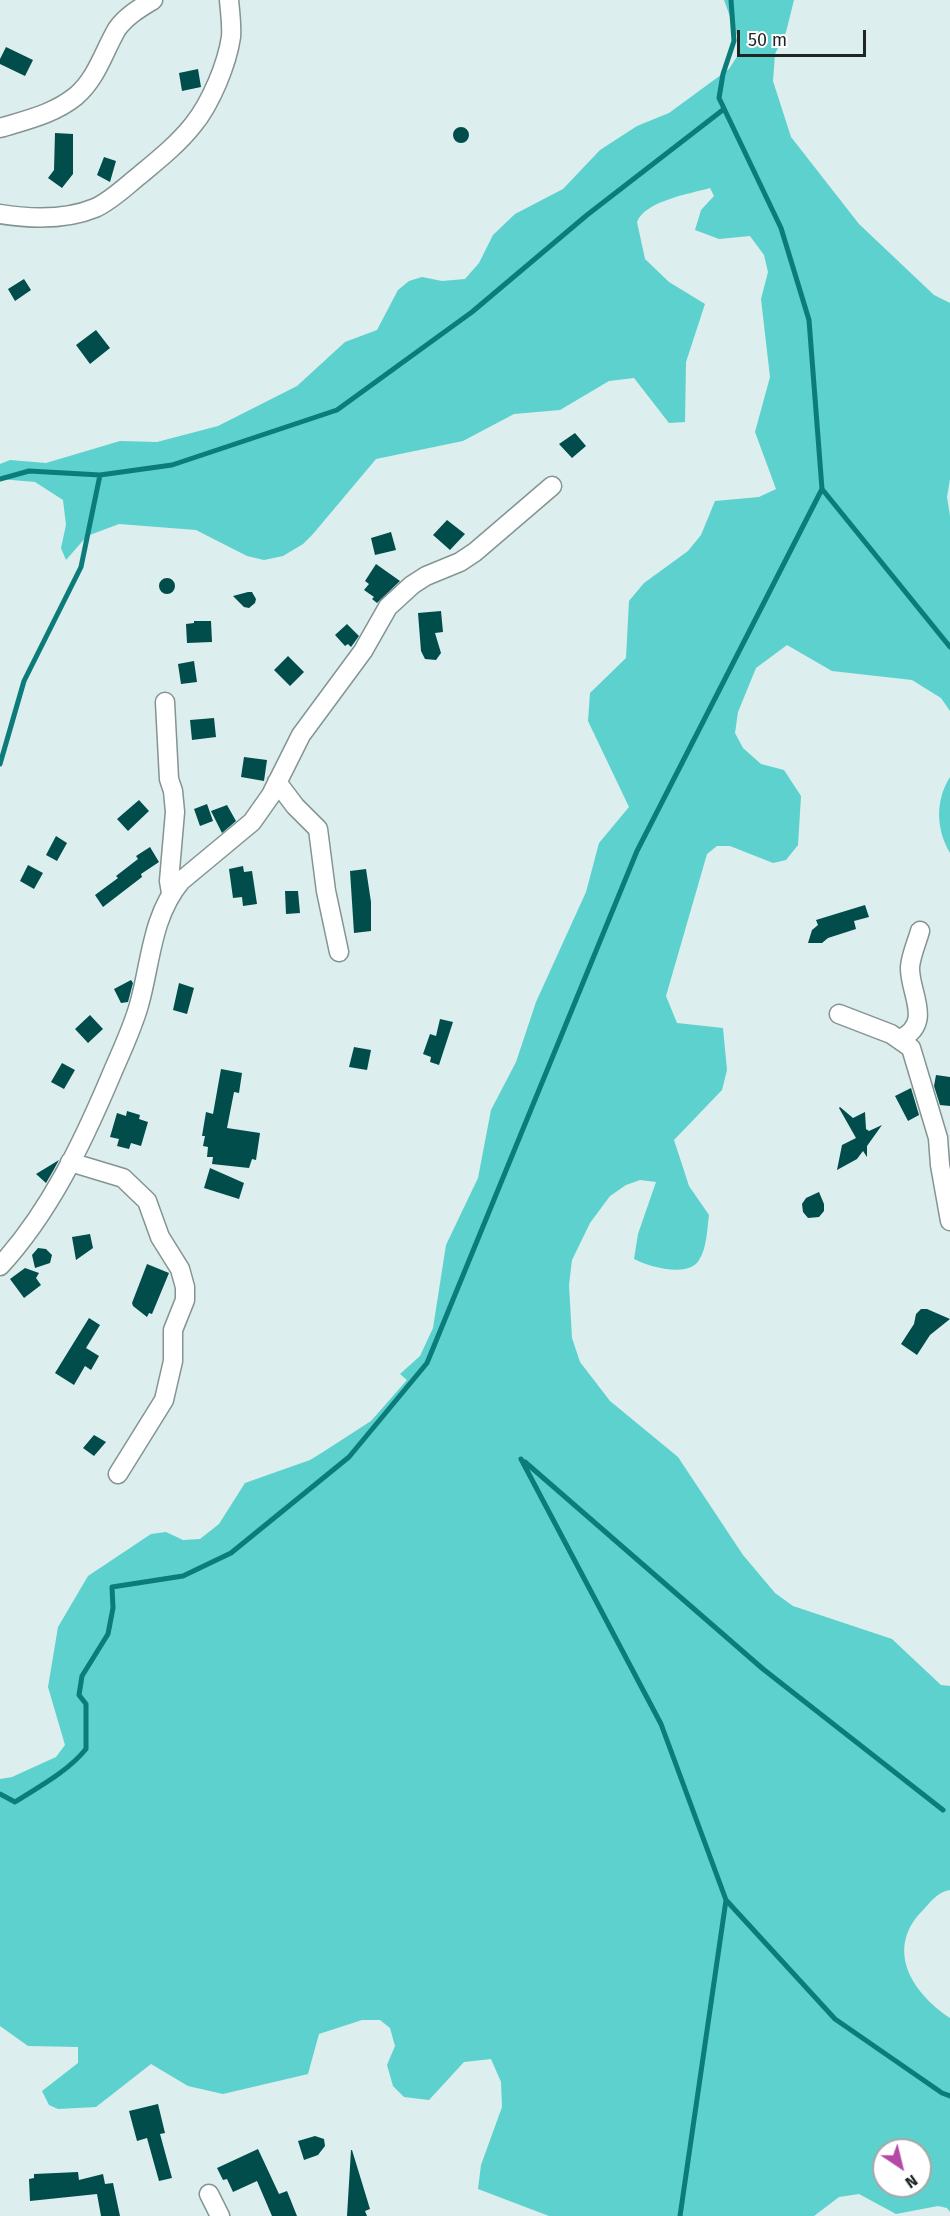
<!DOCTYPE html>
<html>
<head>
<meta charset="utf-8">
<style>
	body { margin:0 }
	#map { position:relative; width:950px; height:2216px; overflow:hidden; background:#dceeed; font-family:"Fira Sans",sans-serif }
	canvas { display:block }
	.north { position:absolute; left:872px; top:2138px; width:60px; height:60px; box-sizing:border-box; background:#fff; border:2px solid #a5a8a8; border-radius:50%; rotate:145deg; font-size:16px; font-weight:700; line-height:24px; text-align:center; color:#1e2525 }
	.north::after { content:''; display:block; margin:auto; width:21px; height:27px; background:#b549a8; clip-path:polygon(50% 0,100% 100%,50% 72%,0 100%) }
	.scale { position:absolute; left:737px; top:30px; width:129px; height:27px; box-sizing:border-box; border:3px solid #1e2525; border-top:0; padding-left:8px; font-size:18px; line-height:21px; white-space:nowrap; color:#1e2525; -webkit-text-stroke:4px #fff; paint-order:stroke }
</style>
</head>
<body>
<div id="map">
<canvas width="950" height="2216"></canvas>
<div class="north">N</div>
<div class="scale">50 m</div>
</div>
<script>
const c = document.querySelector('canvas').getContext('2d');
c.lineJoin = 'round';
function paint(path, color) { c.fillStyle = color; c.fill(path, 'evenodd'); }
function trace(path, color, width, dash) { c.strokeStyle = color; c.lineWidth = width; c.lineCap = dash ? 'butt' : 'round'; c.setLineDash(dash || []); c.stroke(path); }
paint(new Path2D(`
	M 724,0 L 794,0 L 786,32 L 775,54 L 773,81 L 791,137 L 859,224 L 934,295 L 950,303 L 950,479 L 947,497 L 950,516 L 950,711 L 941,698 L 912,680 L 832,671 L 787,645 L 756,668 L 738,712 L 735,733 L 743,748 L 761,764 L 784,770 L 801,796 L 798,845 L 786,860 L 773,863 L 730,846 L 717,846 L 707,854 L 666,996 L 677,1023 L 723,1028 L 727,1070 L 722,1090 L 674,1140 L 689,1186 L 709,1215 C 707,1229 707,1248 699,1260 C 689,1278 649,1267 634,1259 L 638,1234 L 656,1182 L 640,1180 L 626,1185 L 610,1196 L 590,1223 L 572,1260 L 569,1285 L 572,1338 L 580,1362 L 610,1401 L 678,1457 L 743,1555 L 775,1593 L 793,1606 L 892,1639 L 941,1685 L 950,1686 L 950,1890 C 938,1892 932,1900 924,1909 C 884,1948 911,1992 950,2018 L 950,2212 L 947,2208 L 938,2206 L 896,2214 L 859,2194 L 839,2197 L 814,2216 L 549,2216 L 478,2189 L 481,2165 L 502,2107 L 501,2082 L 491,2059 L 464,2062 L 429,2100 L 404,2097 L 393,2086 L 387,2065 L 395,2046 L 390,2028 L 380,2020 L 362,2020 L 319,2034 L 308,2074 L 223,2094 L 188,2086 L 151,2064 L 96,2107 L 58,2109 L 49,2105 L 42,2091 L 78,2063 L 78,2047 L 28,2046 L 0,2026 L 0,1779 L 12,1777 L 56,1757 L 65,1745 L 48,1687 L 58,1627 L 88,1576 L 151,1534 L 166,1532 L 183,1540 L 200,1539 L 219,1524 L 245,1483 L 310,1460 L 323,1452 L 371,1421 L 407,1380 L 400,1374 L 420,1356 L 433,1328 L 446,1245 L 478,1178 L 491,1110 L 516,1062 L 536,1002 L 586,892 L 599,843 L 629,807 L 588,721 L 590,693 L 626,658 L 629,601 L 644,583 L 688,551 L 701,535 L 715,501 L 759,497 L 776,489 L 755,432 L 770,377 L 761,299 L 768,272 L 764,255 L 750,236 L 719,239 L 695,230 L 701,210 L 714,196 L 710,188 C 689,194 645,201 637,222 L 645,259 L 669,282 L 705,304 L 686,362 L 685,422 L 669,423 L 634,378 L 609,381 L 560,410 L 514,414 L 463,441 L 376,459 L 313,534 L 303,544 L 283,556 L 264,560 L 247,556 L 196,530 L 119,524 L 87,536 L 66,560 L 61,548 L 66,525 L 63,500 L 35,482 L 0,479 L 0,464 L 10,460 L 46,463 L 120,441 L 157,442 L 218,426 L 297,386 L 345,342 L 377,330 L 398,290 L 409,281 L 422,277 L 442,281 L 465,279 L 479,263 L 493,235 L 515,214 L 563,189 L 600,150 L 637,126 L 669,113 L 729,69 L 738,55 L 740,44 ZM 884,2150 L 920,2150 L 920,2186 L 884,2186 Z
	M 950,777 L 950,853 C 936,829 935,801 950,777 Z`), '#5cd1ce');
trace(new Path2D(`
	M 0,479 L 29,471 L 100,475 L 172,465 L 337,410 L 472,312 L 587,215 L 724,109
	M 822,489 L 950,647
	M 0,764 L 24,681 L 81,567 L 100,475
	M 521,1459 L 661,1724 L 726,1900 L 835,2019 L 942,2093 L 950,2096
	M 525,1462 L 763,1669 L 943,1810
	M 0,1794 L 15,1802 C 40,1786 67,1772 86,1749 L 86,1704 L 79,1695 L 82,1676 L 108,1634 L 113,1608 L 112,1587 L 183,1576 L 231,1553 L 349,1457 L 427,1363 L 637,851 L 822,489 L 809,320 L 781,228 L 719,98 L 723,74 L 734,41 L 731,0
	M 680,2216 L 726,1900`), '#0b7c7a', 5);
paint(new Path2D(`
	M 6,47 L 33,60 L 25,76 L 0,64 L 0,59 Z
	M 198,69 L 201,87 L 182,91 L 179,73 Z
	M453 135a8 8 0 1 1 16 0a8 8 0 1 1-16 0Z
	M 55,133 L 73,134 L 73,174 L 62,188 L 48,178 L 54,170 Z
	M 104,157 L 116,161 L 110,182 L 97,175 Z
	M 24,279 L 31,290 L 15,301 L 8,289 Z
	M 96,330 L 110,348 L 90,364 L 76,345 Z
	M 575,433 L 586,446 L 572,458 L 559,444 Z
	M 447,520 L 465,534 L 450,550 L 433,535 Z
	M 391,532 L 396,550 L 375,555 L 371,538 Z
	M 376,564 L 400,581 L 377,603 L 372,599 L 374,597 L 364,590 L 369,584 L 365,581 Z
	M159 586a8 8 0 1 1 16 0a8 8 0 1 1-16 0Z
	M 248,592 L 252,592 L 256,599 L 255,603 L 249,608 L 244,607 L 233,596 Z
	M 441,611 L 443,632 L 435,633 L 441,653 L 436,660 L 425,659 L 421,651 L 418,613 Z
	M 194,621 L 211,621 L 212,642 L 187,643 L 186,624 L 194,623 Z
	M 347,624 L 359,636 L 351,647 L 348,644 L 345,646 L 335,635 Z
	M 288,656 L 304,672 L 290,686 L 274,670 Z
	M 194,661 L 197,682 L 181,684 L 178,664 Z
	M 214,718 L 216,737 L 192,740 L 190,720 Z
	M 244,757 L 267,760 L 264,781 L 241,777 Z
	M 139,800 L 149,811 L 128,831 L 117,819 Z
	M 207,804 L 213,821 L 200,826 L 194,809 Z
	M 227,805 L 236,821 L 222,833 L 211,811 Z
	M 56,836 L 67,843 L 57,861 L 46,855 Z
	M 150,847 L 159,862 L 141,874 L 142,877 L 103,907 L 95,895 L 118,878 L 116,876 L 138,859 L 136,856 Z
	M 28,865 L 43,873 L 34,889 L 20,881 Z
	M 243,866 L 244,872 L 252,871 L 257,904 L 243,906 L 242,897 L 233,898 L 229,869 Z
	M 366,869 L 371,902 L 371,931 L 354,933 L 350,871 Z
	M 285,891 L 298,891 L 300,913 L 286,914 Z
	M 865,905 L 869,917 L 854,921 L 856,929 L 828,938 L 822,943 L 808,943 L 812,930 L 818,925 L 816,920 Z
	M 131,980 L 133,983 L 128,1002 L 121,1003 L 114,989 Z
	M 179,983 L 194,988 L 187,1014 L 173,1010 Z
	M 90,1015 L 103,1029 L 88,1043 L 75,1029 Z
	M 440,1019 L 453,1022 L 439,1065 L 430,1062 L 431,1057 L 423,1054 L 430,1034 L 436,1036 Z
	M 354,1047 L 371,1050 L 367,1070 L 349,1067 Z
	M 62,1063 L 75,1070 L 64,1089 L 51,1082 Z
	M 221,1069 L 242,1073 L 239,1093 L 234,1092 L 227,1128 L 260,1133 L 256,1160 L 252,1159 L 249,1168 L 212,1164 L 213,1157 L 207,1157 L 208,1147 L 203,1146 L 205,1136 L 202,1136 L 206,1112 L 213,1114 Z
	M 936,1075 L 950,1077 L 950,1106 L 940,1105 L 934,1086 Z
	M 911,1088 L 919,1115 L 908,1121 L 895,1096 Z
	M 840,1107 L 853,1118 L 865,1112 L 866,1129 L 869,1131 L 882,1125 L 867,1146 L 867,1157 L 863,1151 L 857,1159 L 837,1170 L 842,1145 L 856,1138 L 839,1108 Z
	M 127,1111 L 140,1115 L 139,1119 L 148,1122 L 141,1146 L 131,1143 L 129,1149 L 117,1146 L 119,1139 L 110,1137 L 117,1113 L 126,1116 Z
	M 59,1160 L 53,1171 L 46,1183 L 36,1174 Z
	M 210,1168 L 244,1183 L 239,1199 L 204,1188 Z
	M 819,1192 L 824,1204 L 824,1211 L 819,1217 L 808,1218 L 803,1212 L 802,1204 L 806,1198 Z
	M 90,1234 L 93,1248 L 76,1260 L 72,1237 Z
	M 38,1248 L 46,1249 L 52,1255 L 50,1263 L 35,1268 L 32,1255 Z
	M 147,1264 L 169,1273 L 152,1314 L 149,1313 L 147,1317 L 133,1306 L 132,1303 Z
	M 25,1268 L 39,1273 L 36,1278 L 41,1285 L 24,1298 L 10,1279 Z
	M 921,1309 L 927,1309 L 950,1319 L 930,1335 L 917,1355 L 901,1344 L 914,1324 L 916,1314 Z
	M 89,1318 L 100,1325 L 86,1348 L 99,1356 L 91,1370 L 85,1366 L 74,1385 L 55,1373 Z
	M 94,1435 L 106,1442 L 94,1456 L 83,1448 Z
	M 158,2104 L 165,2133 L 160,2134 L 172,2178 L 159,2181 L 147,2138 L 137,2141 L 129,2111 Z
	M 315,2136 L 324,2139 L 325,2146 L 318,2155 L 304,2160 L 298,2141 Z
	M 258,2149 L 279,2194 L 287,2191 L 297,2216 L 272,2216 L 257,2181 L 233,2192 L 227,2179 L 223,2180 L 217,2168 Z
	M 351,2150 L 352,2150 L 370,2209 L 365,2211 L 367,2216 L 347,2216 Z
	M 78,2172 L 79,2180 L 103,2174 L 105,2184 L 113,2183 L 120,2216 L 101,2216 L 97,2194 L 30,2201 L 29,2179 L 34,2178 L 34,2174 Z`), '#004d4b');
const minor = new Path2D(`
	M 0,128 C 26,120 54,114 76,96 C 97,78 104,51 117,29 C 126,16 140,8 153,0
	M 0,214 C 31,219 66,220 95,208 C 111,201 126,186 140,175 C 158,160 178,144 193,125 C 211,103 227,64 231,37 C 232,25 230,12 229,0
	M 165,702 L 169,779 L 173,791 L 175,812 L 169,881 L 171,893
	M 277,782 L 295,806 L 318,829 L 326,891 L 339,952
	M 839,1014 L 891,1034 L 911,1048 L 938,1138 L 940,1165 L 950,1221
	M 900,1039 C 934,1023 909,993 910,967 C 911,955 917,942 920,931
	M 70,1162 L 123,1178 L 147,1201 L 160,1237 L 180,1269 L 185,1287 L 185,1300 L 173,1330 L 173,1361 L 164,1400 L 118,1474
	M 0,1266 C 49,1213 82,1144 110,1078 C 120,1054 132,1030 139,1005 C 151,963 151,917 181,881 L 252,822 L 271,795 L 301,735 L 363,651 L 388,607 L 412,585 L 426,576 L 460,562 L 475,552 L 552,486
	M 209,2194 L 220,2216`);
trace(minor, '#839493', 21);
trace(minor, '#fff', 18);
</script>
</body>
</html>
